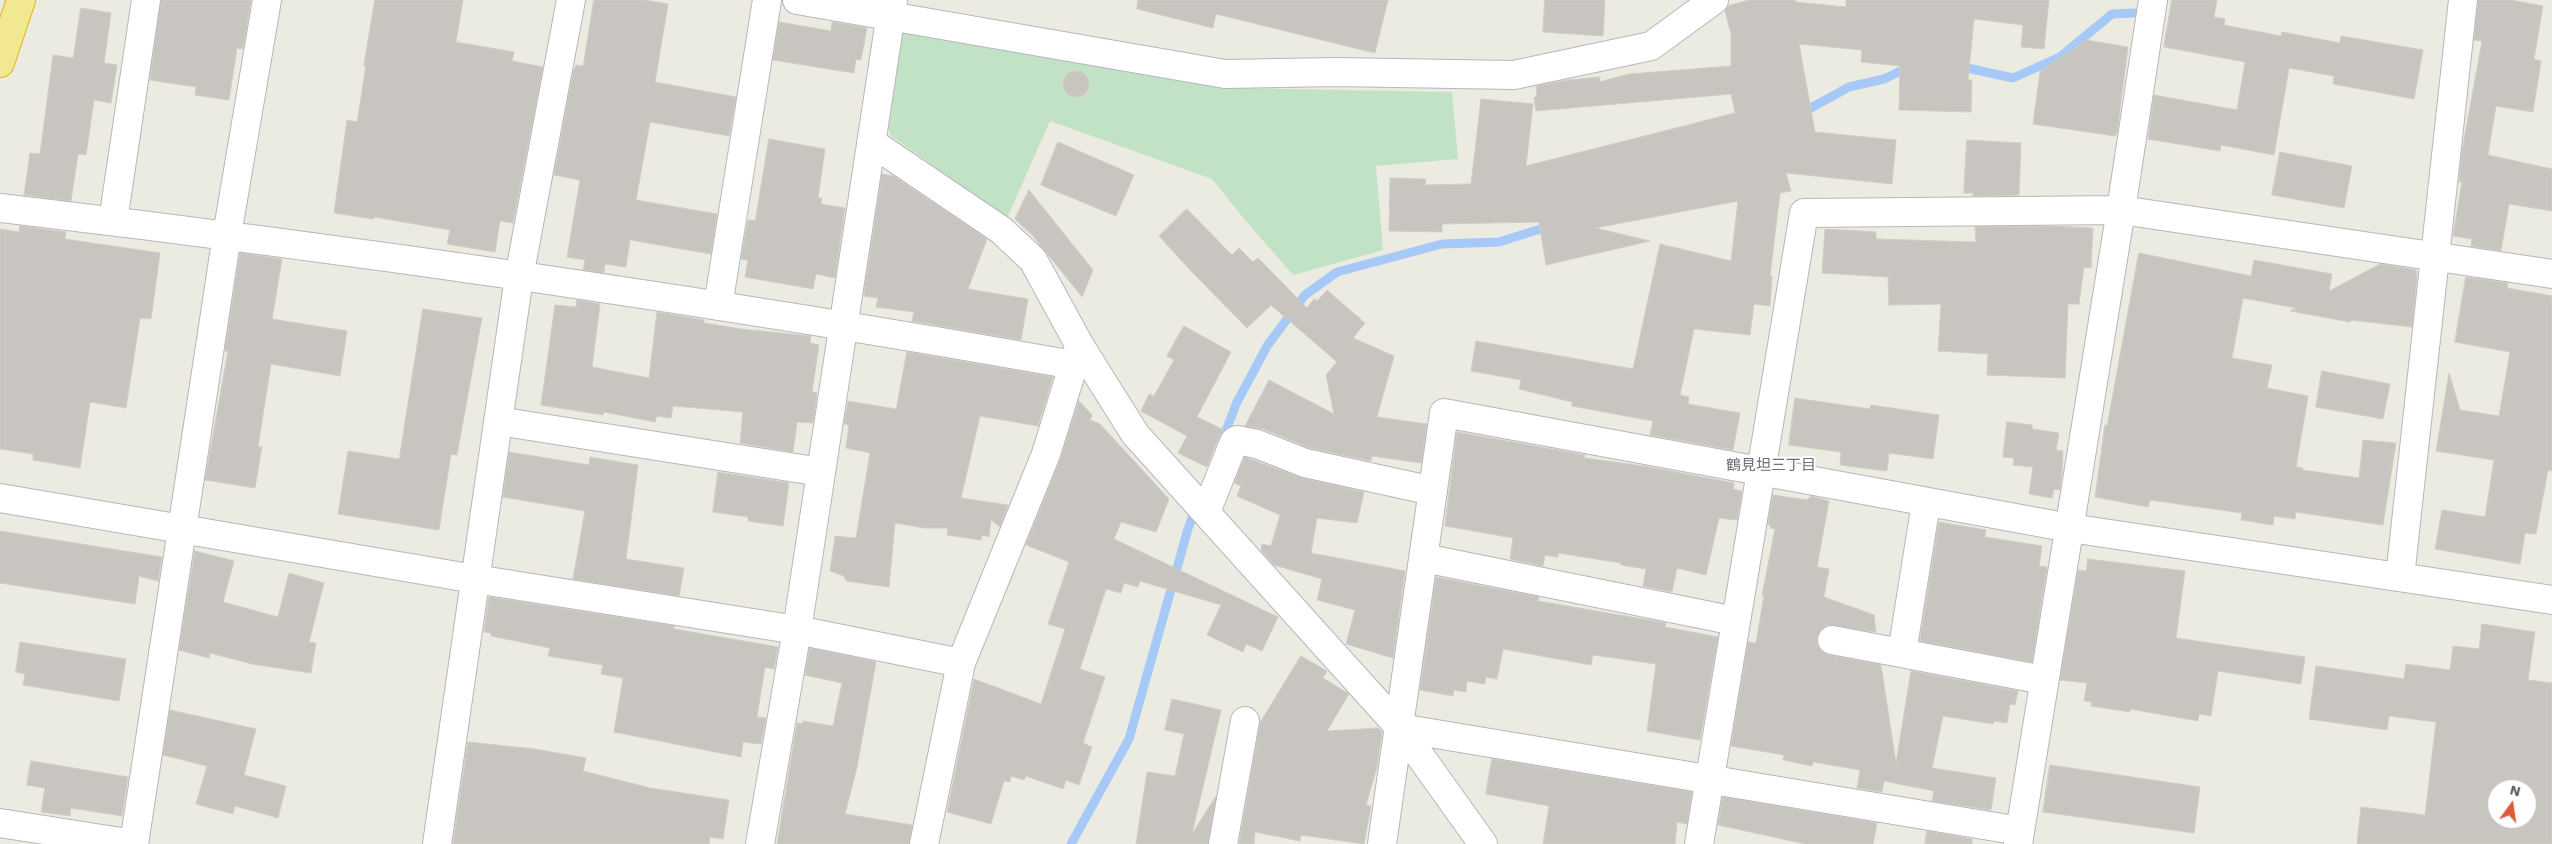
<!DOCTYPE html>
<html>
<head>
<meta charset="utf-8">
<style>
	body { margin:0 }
	#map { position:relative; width:2552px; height:844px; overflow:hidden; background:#ecebe2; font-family:"Work Sans",sans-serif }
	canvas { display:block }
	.north { position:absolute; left:2487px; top:779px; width:50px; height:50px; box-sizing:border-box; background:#fff; border:1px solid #bdbec0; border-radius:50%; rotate:14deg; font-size:14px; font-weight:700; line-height:20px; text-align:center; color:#5b5d62 }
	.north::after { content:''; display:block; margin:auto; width:18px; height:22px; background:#d95d3b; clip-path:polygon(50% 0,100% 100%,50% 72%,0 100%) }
</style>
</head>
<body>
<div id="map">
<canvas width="2552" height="844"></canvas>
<div class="north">N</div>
</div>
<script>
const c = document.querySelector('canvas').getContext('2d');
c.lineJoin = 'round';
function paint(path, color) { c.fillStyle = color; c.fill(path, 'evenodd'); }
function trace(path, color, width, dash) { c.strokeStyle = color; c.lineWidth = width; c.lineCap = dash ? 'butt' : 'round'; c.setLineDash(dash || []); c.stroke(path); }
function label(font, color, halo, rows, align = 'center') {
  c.font = font + ' "Work Sans","Noto Sans JP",sans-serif'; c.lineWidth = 4; c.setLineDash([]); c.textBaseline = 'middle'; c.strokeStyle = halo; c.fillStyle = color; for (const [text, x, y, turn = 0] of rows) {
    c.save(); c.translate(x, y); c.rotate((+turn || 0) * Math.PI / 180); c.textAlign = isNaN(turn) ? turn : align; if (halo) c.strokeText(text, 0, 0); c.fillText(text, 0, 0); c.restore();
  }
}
paint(new Path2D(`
	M 900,30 L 1237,88 L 1452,92 L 1458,159 L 1376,166 L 1383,250 L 1293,275 L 1245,220 L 1212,179 L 1050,121 L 1007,218 L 890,135 L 886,118 Z`), '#c1e2c5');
trace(new Path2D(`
	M 1958,66 L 2013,78 L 2060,57 L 2112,14 L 2134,13
	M 1800,114 L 1849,87 L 1884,79 L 1911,66
	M 1222,441 L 1237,402 L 1267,346 L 1305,295 L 1337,272 L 1442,244 L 1499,242 L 1550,226
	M 1071,844 L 1129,739 L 1188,529 L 1196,507`), '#a7c9f7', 9);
const building = new Path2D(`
	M 161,0 L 251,0 L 243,49 L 237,48 L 229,100 L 195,95 L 196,87 L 150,80 Z
	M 375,0 L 463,0 L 456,42 L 514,52 L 512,61 L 543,67 L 513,223 L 500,221 L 495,252 L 447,244 L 450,230 L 374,217 L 373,219 L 334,213 L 347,120 L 357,122 L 366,66 L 364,66 Z
	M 594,0 L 645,0 L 668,4 L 655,82 L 736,97 L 729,136 L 650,122 L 636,200 L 717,214 L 711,254 L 630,240 L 626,267 L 605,264 L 604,273 L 583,270 L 585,260 L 567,257 L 580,180 L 554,175 L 573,72 L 576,65 L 583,66 Z
	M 1138,0 L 1388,0 L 1375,53 L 1216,14 L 1213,28 L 1137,9 Z
	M 1545,0 L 1605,0 L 1603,36 L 1543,32 Z
	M 1750,0 L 1795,0 L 1796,2 L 1846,7 L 1846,0 L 2049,0 L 2044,49 L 2021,47 L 2023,25 L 1974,19 L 1968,80 L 1972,80 L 1971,112 L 1899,110 L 1900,66 L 1861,62 L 1862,50 L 1799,44 L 1815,132 L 1896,140 L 1892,184 L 1786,173 L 1791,191 L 1780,193 L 1770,276 L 1772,276 L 1770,306 L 1754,304 L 1750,335 L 1694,329 L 1680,395 L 1689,397 L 1688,404 L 1740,413 L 1733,450 L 1650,435 L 1653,421 L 1572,406 L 1572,402 L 1519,389 L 1521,380 L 1471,371 L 1476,341 L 1633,369 L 1660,244 L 1731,261 L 1738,201 L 1595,228 L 1650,241 L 1546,265 L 1539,222 L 1442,224 L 1442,232 L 1389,231 L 1390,178 L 1426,179 L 1425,185 L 1471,184 L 1481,99 L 1533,104 L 1526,166 L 1735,113 L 1731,94 L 1536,111 L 1534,97 L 1537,97 L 1536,86 L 1568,80 L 1600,77 L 1599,82 L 1629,74 L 1731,66 L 1731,34 L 1725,11 L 1728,6 Z
	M 2172,0 L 2217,0 L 2214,17 L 2225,19 L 2224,25 L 2281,36 L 2282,32 L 2340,43 L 2341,36 L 2423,50 L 2414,99 L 2333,84 L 2334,76 L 2289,68 L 2274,155 L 2221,145 L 2220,151 L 2148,139 L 2154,95 L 2237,110 L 2245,62 L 2164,47 Z
	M 2478,0 L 2511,0 L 2543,6 L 2534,59 L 2541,61 L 2533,112 L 2496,106 L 2488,155 L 2552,169 L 2552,211 L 2509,204 L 2501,251 L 2471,246 L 2472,239 L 2453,236 L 2462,182 L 2459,182 L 2462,151 L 2482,41 L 2474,40 Z
	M 81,8 L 111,13 L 104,63 L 117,65 L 111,103 L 94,100 L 86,155 L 78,154 L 71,201 L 24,195 L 30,153 L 40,154 L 53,55 L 73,58 Z
	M 779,22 L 831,31 L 832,22 L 867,28 L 861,60 L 856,59 L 854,73 L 773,60 Z
	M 2087,40 L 2128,47 L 2117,133 L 2115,136 L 2033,124 L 2040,72 Z
	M1063 84a13 13 0 1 1 26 0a13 13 0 1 1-26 0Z
	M 769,139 L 825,149 L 818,198 L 822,198 L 821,204 L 845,208 L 835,278 L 816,274 L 813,289 L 745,277 L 748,260 L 741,259 L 748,220 L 755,221 Z
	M 1967,140 L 2021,143 L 2019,195 L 1973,196 L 1973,193 L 1964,193 Z
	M 1058,142 L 1134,175 L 1116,216 L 1041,185 Z
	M 2280,152 L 2352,166 L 2344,208 L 2272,195 Z
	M 882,174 L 893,176 L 987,239 L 968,289 L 1028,299 L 1021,340 L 912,321 L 914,312 L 876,307 L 878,298 L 864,296 Z
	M 1029,190 L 1093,270 L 1082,297 L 1033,236 L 1015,219 Z
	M 1187,209 L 1232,255 L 1239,248 L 1253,262 L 1258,258 L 1307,308 L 1314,299 L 1317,301 L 1327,290 L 1365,323 L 1353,338 L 1394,356 L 1377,417 L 1427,424 L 1421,463 L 1372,456 L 1371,461 L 1310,448 L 1263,429 L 1245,426 L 1269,380 L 1334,414 L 1326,375 L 1337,362 L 1271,305 L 1247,328 L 1192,272 L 1159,236 Z
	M 20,226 L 66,232 L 65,239 L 160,253 L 151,319 L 140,318 L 126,408 L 90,402 L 80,468 L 33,460 L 33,454 L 0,449 L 0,229 L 19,232 Z
	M 2046,226 L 2093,228 L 2091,268 L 2084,267 L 2079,304 L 2068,304 L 2065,378 L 1987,375 L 1988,354 L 1938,351 L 1941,304 L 1889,305 L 1888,277 L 1822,273 L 1825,229 L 1876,232 L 1876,239 L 1976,242 L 1975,227 Z
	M 240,253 L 282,259 L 272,319 L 347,331 L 340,376 L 271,364 L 258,447 L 262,447 L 255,488 L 205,480 L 228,351 L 225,351 Z
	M 2139,253 L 2251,276 L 2254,260 L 2332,274 L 2329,291 L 2380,264 L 2416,270 L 2417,275 L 2412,327 L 2351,320 L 2350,322 L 2290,311 L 2296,308 L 2243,298 L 2232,358 L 2272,365 L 2267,388 L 2308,396 L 2296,467 L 2303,468 L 2302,470 L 2359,478 L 2363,440 L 2396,443 L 2383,525 L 2296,512 L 2295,519 L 2274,516 L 2273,525 L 2241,520 L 2242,513 L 2150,500 L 2148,507 L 2095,497 L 2105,425 L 2107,425 Z
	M 2466,277 L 2508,283 L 2507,288 L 2552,296 L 2552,471 L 2548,470 L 2536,534 L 2525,533 L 2520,564 L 2435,549 L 2442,510 L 2485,517 L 2494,460 L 2436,451 L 2449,373 L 2460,410 L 2499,416 L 2510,352 L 2455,342 Z
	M 577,300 L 600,304 L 592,367 L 649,378 L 657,312 L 704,320 L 704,323 L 741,329 L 811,336 L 810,343 L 819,345 L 812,392 L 817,393 L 813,423 L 797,422 L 793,452 L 740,443 L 743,412 L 673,406 L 671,418 L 657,416 L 655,422 L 604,412 L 603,415 L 541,405 L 555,305 L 576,307 Z
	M 423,309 L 482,318 L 457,455 L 451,454 L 439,530 L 338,514 L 348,451 L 399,459 Z
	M 1184,326 L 1231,352 L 1197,417 L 1224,430 L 1219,436 L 1207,467 L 1178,453 L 1187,436 L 1141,411 L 1149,394 L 1154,396 L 1174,360 L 1167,356 Z
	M 907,352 L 1053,377 L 1038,426 L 980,416 L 961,498 L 1008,505 L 1000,527 L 991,520 L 989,537 L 982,535 L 981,540 L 947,535 L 948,528 L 924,528 L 895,523 L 889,587 L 846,581 L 844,576 L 830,571 L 835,536 L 856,538 L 870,453 L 846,448 L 849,425 L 844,424 L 848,401 L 896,409 Z
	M 2322,371 L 2390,384 L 2383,419 L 2316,407 Z
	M 1795,398 L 1870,409 L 1871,405 L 1939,415 L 1933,459 L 1889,453 L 1887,471 L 1840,465 L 1841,452 L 1789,445 Z
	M 1079,401 L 1092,415 L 1090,420 L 1100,424 L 1169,499 L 1156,532 L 1121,522 L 1114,539 L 1278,617 L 1262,651 L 1246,644 L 1243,652 L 1207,635 L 1221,605 L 1140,581 L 1138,587 L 1124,583 L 1121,593 L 1106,589 L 1080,669 L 1105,677 L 1083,743 L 1092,747 L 1079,785 L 1066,780 L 1063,789 L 1026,776 L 1024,780 L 1011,776 L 1010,782 L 1004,781 L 991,824 L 947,812 L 974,679 L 1041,704 L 1065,629 L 1048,624 L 1069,562 L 1026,545 L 1060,460 Z
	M 2007,422 L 2032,425 L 2032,429 L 2059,433 L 2056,450 L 2063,451 L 2062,473 L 2060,490 L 2054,489 L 2052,498 L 2029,494 L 2033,467 L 2013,465 L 2014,458 L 2003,457 Z
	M 1457,432 L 1585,455 L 1584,458 L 1644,466 L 1734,483 L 1733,489 L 1742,491 L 1737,520 L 1719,518 L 1706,575 L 1677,568 L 1672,592 L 1643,586 L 1646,569 L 1621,565 L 1621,563 L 1558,553 L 1558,557 L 1545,555 L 1543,566 L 1510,559 L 1513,538 L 1445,526 Z
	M 509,452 L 589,465 L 590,457 L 638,465 L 626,559 L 684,568 L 679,596 L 573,579 L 585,511 L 503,497 Z
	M 1245,457 L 1302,478 L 1364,492 L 1357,523 L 1317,518 L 1311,553 L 1405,571 L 1393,658 L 1346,644 L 1355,610 L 1317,600 L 1322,579 L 1274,565 L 1261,550 L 1262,544 L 1271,546 L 1280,515 L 1237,496 L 1241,486 L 1234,483 Z
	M 718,472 L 789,483 L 783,526 L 748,521 L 748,517 L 713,512 Z
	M 1773,495 L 1807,500 L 1811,496 L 1829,501 L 1817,567 L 1829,569 L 1824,597 L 1874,615 L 1876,632 L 1827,625 L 1820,630 L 1817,638 L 1817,645 L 1821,651 L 1829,655 L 1881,665 L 1896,763 L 1911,671 L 2018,691 L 2015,705 L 2010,704 L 2007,723 L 1994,721 L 1993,724 L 1943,716 L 1932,768 L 1996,778 L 1991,810 L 1932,801 L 1934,791 L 1884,781 L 1882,792 L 1857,788 L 1860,770 L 1813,762 L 1812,766 L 1783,760 L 1784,755 L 1731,746 L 1748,642 L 1756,643 L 1764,595 L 1762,595 L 1775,529 L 1770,528 L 1771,525 L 1768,525 Z
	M 1939,522 L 1986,530 L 1985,537 L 2042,546 L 2039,566 L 2047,567 L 2032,662 L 1920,641 Z
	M 0,531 L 162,557 L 158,581 L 139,576 L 135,604 L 0,583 Z
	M 195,551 L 234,561 L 223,602 L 278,617 L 289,573 L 324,583 L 309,642 L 316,643 L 311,673 L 252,664 L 210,653 L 209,658 L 179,650 Z
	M 2088,559 L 2185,571 L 2176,638 L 2305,657 L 2301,684 L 2218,671 L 2211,716 L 2199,714 L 2198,721 L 2130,709 L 2130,712 L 2091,706 L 2092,702 L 2084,701 L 2087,683 L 2060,680 L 2078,570 L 2086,571 Z
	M 1436,577 L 1539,597 L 1538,601 L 1666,623 L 1665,627 L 1718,637 L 1700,740 L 1647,731 L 1656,664 L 1593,655 L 1591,665 L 1503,649 L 1497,679 L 1486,677 L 1485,684 L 1467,681 L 1466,692 L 1454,690 L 1453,696 L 1420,690 Z
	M 489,597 L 674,626 L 674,629 L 778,647 L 774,669 L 765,667 L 757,717 L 766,718 L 761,744 L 743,742 L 741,757 L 614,732 L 623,678 L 601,674 L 603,665 L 548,656 L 550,648 L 491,636 L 491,633 L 484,632 Z
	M 2482,624 L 2535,632 L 2528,680 L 2552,683 L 2552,844 L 2357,844 L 2361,807 L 2425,815 L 2436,722 L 2389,716 L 2387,730 L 2309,719 L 2316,666 L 2404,679 L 2406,664 L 2450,670 L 2453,646 L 2479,649 ZM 2497,789 L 2527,789 L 2527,819 L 2497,819 Z
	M 20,642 L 126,659 L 119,701 L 23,685 L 25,674 L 16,672 Z
	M 810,648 L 876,662 L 857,767 L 845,814 L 912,825 L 909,844 L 777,844 L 797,723 L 802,724 L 803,721 L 833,726 L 842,683 L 805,675 Z
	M 1301,656 L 1327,671 L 1323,678 L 1349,694 L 1327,731 L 1378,728 L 1382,732 L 1377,767 L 1366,805 L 1371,806 L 1364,844 L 1301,835 L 1300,841 L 1255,832 L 1254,844 L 1239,844 L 1260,723 Z
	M 1172,699 L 1221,710 L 1192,834 L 1216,796 L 1208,844 L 1136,844 L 1147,772 L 1175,776 L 1184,734 L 1165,730 Z
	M 170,710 L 256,729 L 244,775 L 286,786 L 278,818 L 235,806 L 233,814 L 196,804 L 207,766 L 163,755 Z
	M 468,742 L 535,749 L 586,758 L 583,771 L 650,788 L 729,800 L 723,839 L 710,837 L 709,844 L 453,844 Z
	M 1492,759 L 1692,792 L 1687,824 L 1677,822 L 1675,844 L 1543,844 L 1549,806 L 1486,794 Z
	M 31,761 L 128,777 L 122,816 L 71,808 L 70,816 L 41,812 L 45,788 L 27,785 Z
	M 2050,765 L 2200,787 L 2194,833 L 2043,812 Z
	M 1723,797 L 1877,823 L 1873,844 L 1806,844 L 1718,825 Z
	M 1927,831 L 1972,839 L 1972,844 L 1925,844 Z`);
paint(building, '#c8c5c0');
trace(building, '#d0cec1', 1);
const minor = new Path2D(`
	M 797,0 L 1225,74 L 1335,72 L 1514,75 L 1651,46 L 1714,0
	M 871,142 L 1001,230 L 1033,260 L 1080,346 L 1135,434 L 1400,728 L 1483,844
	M 0,208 C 359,250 718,302 1074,365
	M 113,221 L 146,0
	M 718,306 L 767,0
	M 498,421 L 821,472
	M 0,498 L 475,579 L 797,630 L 961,663
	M 1206,512 L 1234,442 L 1237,440 L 1257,444 L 1305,463 L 1433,491
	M 1424,558 L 1735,621
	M 2400,577 L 2463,0
	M 1832,640 L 2044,680
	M 1902,653 L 1926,503
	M 1400,728 L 2020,831
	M 0,823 L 134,844 L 227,235 L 267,0
	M 437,844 L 519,277 L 571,0
	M 760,844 L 797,630 L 893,0
	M 924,844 L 961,663 L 1046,454 L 1079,347
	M 1223,844 L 1245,721
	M 1382,844 L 1444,413 L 2070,528 L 2552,600
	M 1699,844 L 1804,213 L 2121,210 L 2552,274
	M 2018,844 L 2121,210 L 2153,0`);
const highway = new Path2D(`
	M 0,63 L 21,0`);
trace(minor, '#b5b7bc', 30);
trace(highway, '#dbb814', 30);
trace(minor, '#fff', 28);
trace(highway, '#f3e892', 28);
label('15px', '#6c6f74', '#fff', [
	["鶴見坦三丁目",1771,466]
]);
</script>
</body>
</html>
